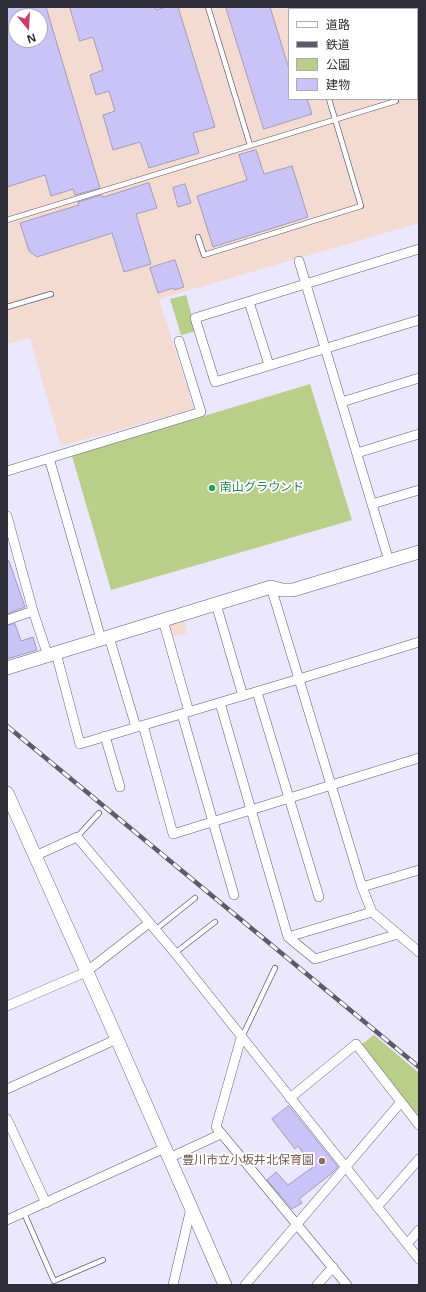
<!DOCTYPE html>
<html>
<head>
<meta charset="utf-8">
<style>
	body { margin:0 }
	#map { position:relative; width:426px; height:1292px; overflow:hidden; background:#eae7fe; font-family:"Noto Sans","Noto Sans JP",sans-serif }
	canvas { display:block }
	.frame { position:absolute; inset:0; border:8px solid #2f2d38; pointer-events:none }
	.legend { position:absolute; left:288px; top:8px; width:130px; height:92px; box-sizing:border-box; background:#fff; border:1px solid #acabaf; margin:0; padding:5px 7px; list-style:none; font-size:12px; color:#2f2d38 }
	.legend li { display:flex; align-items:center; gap:8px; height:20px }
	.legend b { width:20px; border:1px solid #acabaf }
	.north { position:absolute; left:8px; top:8px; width:40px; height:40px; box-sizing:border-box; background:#fff; border:1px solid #acabaf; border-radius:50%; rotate:162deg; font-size:11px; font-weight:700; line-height:16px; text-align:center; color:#2f2d38 }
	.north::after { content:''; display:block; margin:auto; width:14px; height:18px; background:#c93a64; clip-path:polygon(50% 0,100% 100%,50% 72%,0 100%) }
</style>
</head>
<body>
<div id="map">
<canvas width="426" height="1292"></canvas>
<div class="frame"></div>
<ul class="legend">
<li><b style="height:5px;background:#fff"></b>道路</li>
<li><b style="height:5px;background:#5d5b69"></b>鉄道</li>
<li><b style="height:11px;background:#b8ce89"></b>公園</li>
<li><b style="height:11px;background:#cac3f8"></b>建物</li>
</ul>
<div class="north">N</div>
</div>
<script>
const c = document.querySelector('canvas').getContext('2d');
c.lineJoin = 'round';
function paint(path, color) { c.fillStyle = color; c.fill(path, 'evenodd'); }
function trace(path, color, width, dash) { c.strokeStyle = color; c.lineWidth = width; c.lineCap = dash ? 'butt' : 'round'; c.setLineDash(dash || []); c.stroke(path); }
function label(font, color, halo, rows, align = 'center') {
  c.font = font + ' "Noto Sans","Noto Sans JP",sans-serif'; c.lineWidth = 3.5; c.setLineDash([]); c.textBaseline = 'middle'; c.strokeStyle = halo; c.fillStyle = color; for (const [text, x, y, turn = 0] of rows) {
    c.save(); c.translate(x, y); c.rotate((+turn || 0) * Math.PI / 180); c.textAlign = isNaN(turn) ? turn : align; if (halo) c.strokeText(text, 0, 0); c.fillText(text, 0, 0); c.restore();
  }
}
paint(new Path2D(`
	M 7,7 L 400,7 L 401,9 L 289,9 L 289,99 L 417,99 L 417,62 L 419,69 L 419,223 L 159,299 L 194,409 L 61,446 L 30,338 L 7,344 ZM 16,16 L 40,16 L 40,40 L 16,40 Z
	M 184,619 L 187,633 L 172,637 L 168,624 Z`), '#f3dbd1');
paint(new Path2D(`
	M 186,295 L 196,331 L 181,335 L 170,299 Z
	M 310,384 L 352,520 L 111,590 L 72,456 Z
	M 374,1035 L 419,1073 L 419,1121 L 362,1048 L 362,1044 Z`), '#b8ce89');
const building = new Path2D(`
	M 7,7 L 46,7 L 100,188 L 75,195 L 73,189 L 51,196 L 45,175 L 7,187 ZM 16,16 L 40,16 L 40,40 L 16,40 Z
	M 70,7 L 155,7 L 156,10 L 166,7 L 178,7 L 215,127 L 193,133 L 199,153 L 149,168 L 140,142 L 113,150 L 103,115 L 115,111 L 109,91 L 96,95 L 90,75 L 103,70 L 93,37 L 80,41 Z
	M 226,7 L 270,7 L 289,69 L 289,99 L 307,99 L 312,114 L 264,129 Z
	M 256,150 L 264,174 L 292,166 L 308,217 L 213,247 L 197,196 L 247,180 L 239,155 Z
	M 149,183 L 157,208 L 136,214 L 151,264 L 124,272 L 112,233 L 37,257 L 29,251 L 20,223 L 79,205 L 78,202 L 102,195 L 103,197 Z
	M 185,184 L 191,203 L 178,207 L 173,188 Z
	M 175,260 L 184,287 L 174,290 L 173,288 L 158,293 L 150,268 Z
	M 9,561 L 25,607 L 7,614 L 7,562 Z
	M 15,624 L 21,641 L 33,637 L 37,650 L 7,659 L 7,626 Z
	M 289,1106 L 338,1167 L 331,1174 L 299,1199 L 302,1203 L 292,1209 L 267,1180 L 276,1172 L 288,1185 L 313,1167 L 298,1146 L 295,1149 L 272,1119 Z`);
paint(building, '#cac3f8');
trace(building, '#a19db7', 1);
const lane = new Path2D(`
	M 208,7 L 250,145
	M 300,7 L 301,9
	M 7,220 L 396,101
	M 198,237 L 204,255 L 361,206 L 329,99
	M 7,307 L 51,294
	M 77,837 L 99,813
	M 155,930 L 195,898
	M 175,953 L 215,922
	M 242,1037 L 275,968
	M 24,1213 L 54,1281 L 103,1260`);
const street = new Path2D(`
	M 404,7 L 404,9
	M 417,51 L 419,57
	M 419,249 L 195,318 L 215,382 L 419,320
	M 299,261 L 389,561
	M 249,302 L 269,365
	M 342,402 L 419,378
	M 357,453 L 419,434
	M 49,458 L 101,639
	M 7,471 L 201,412 L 179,341
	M 372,504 L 419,490
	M 7,516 L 33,611 L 48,656
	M 271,587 L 362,887 L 372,912 L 419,952
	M 216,604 L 243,696
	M 7,620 L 33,611
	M 163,620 L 189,712
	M 109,637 L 136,727
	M 56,653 L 80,744 L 299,679 L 419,642
	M 257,692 L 319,897
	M 220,703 L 288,937 L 315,959 L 398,934
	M 182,714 L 234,895
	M 143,725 L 173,834 L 419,758
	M 105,736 L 120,787
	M 35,856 L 77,837 L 175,953 L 419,1259
	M 362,887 L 419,870
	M 288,937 L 372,912
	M 7,1006 L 86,972 L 149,923
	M 241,1038 L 216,1127 L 347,1285
	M 7,1089 L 117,1039
	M 290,1098 L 356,1044 L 419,1125
	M 7,1119 L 46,1203
	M 169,1158 L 221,1134
	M 377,1207 L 419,1159
	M 7,1220 L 165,1148
	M 407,1244 L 419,1230
	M 173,1285 L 191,1208
	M 245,1285 L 401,1102
	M 317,1285 L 333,1267`);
const secondary = new Path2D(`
	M 7,668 L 271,587 L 282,590 L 293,590 L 419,552
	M 7,793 L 117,1039 L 225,1285`);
trace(lane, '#605d74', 6);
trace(street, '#605d74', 10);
trace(secondary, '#605d74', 14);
trace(lane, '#fff', 4.5);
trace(street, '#fff', 9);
trace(secondary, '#fff', 13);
const rail = new Path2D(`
	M 7,726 L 419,1067`);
trace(rail, '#5d5b69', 4.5);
trace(rail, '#fff', 3, [9]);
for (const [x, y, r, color] of [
	[212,488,4,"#2e9e5b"],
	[322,1161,4,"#8d6e63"]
]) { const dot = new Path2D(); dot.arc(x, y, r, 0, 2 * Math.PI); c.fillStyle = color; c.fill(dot); trace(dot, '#fff', 1.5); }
label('12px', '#27864d', '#fff', [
	["南山グラウンド",220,488]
], 'left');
label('12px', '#785e54', '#fff', [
	["豊川市立小坂井北保育園",314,1161]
], 'right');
</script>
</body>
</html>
